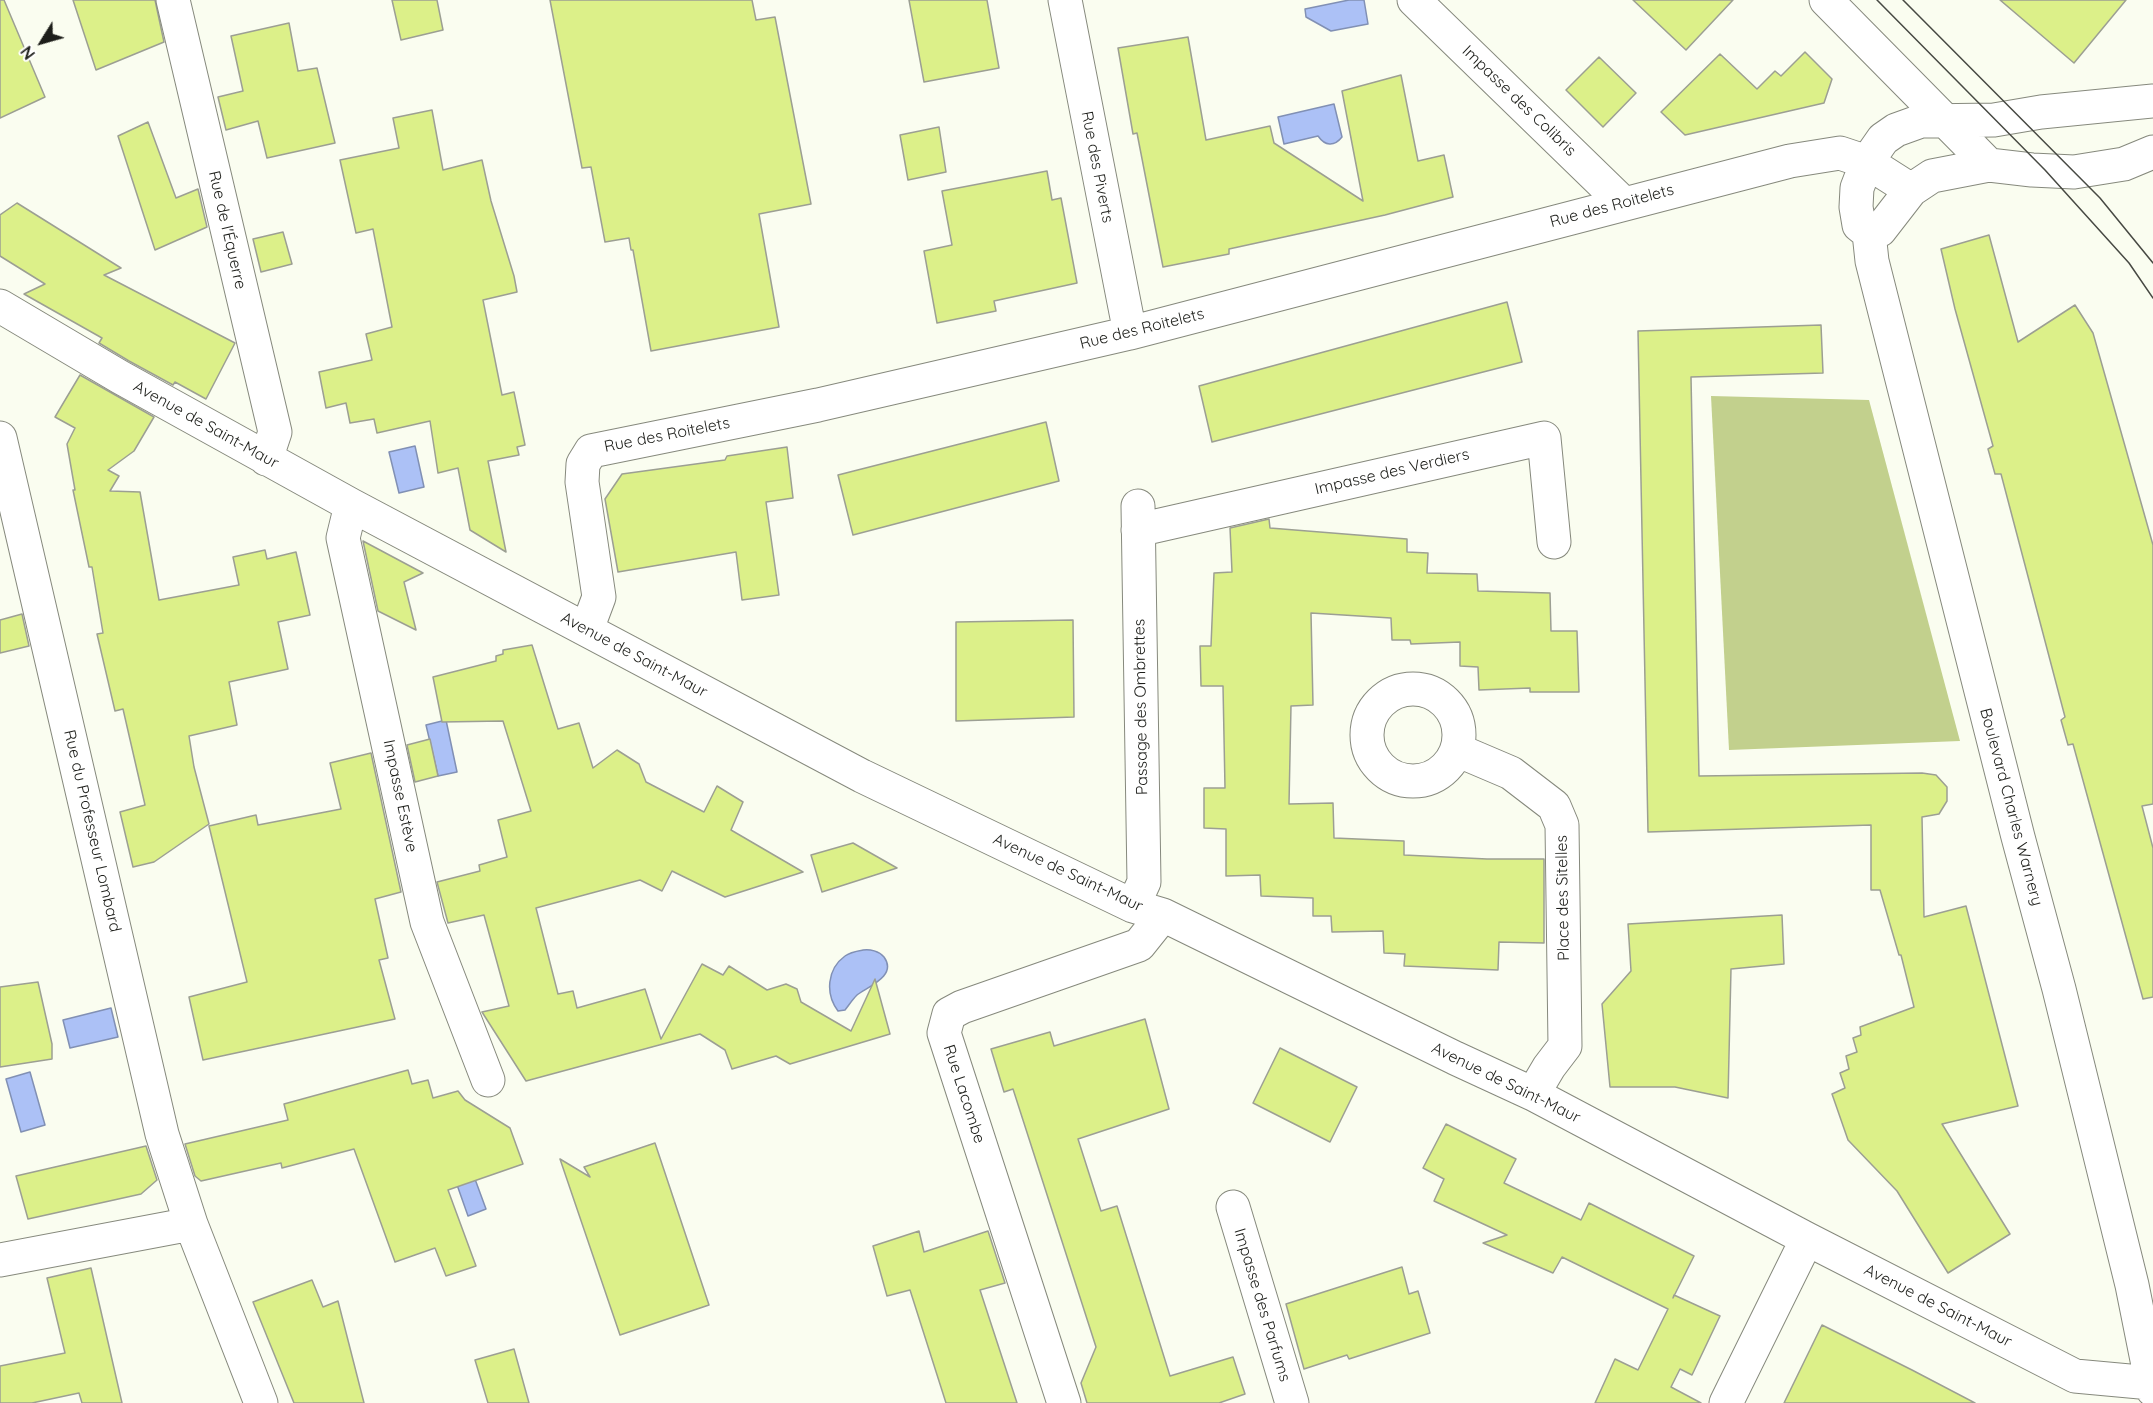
<!DOCTYPE html>
<html>
<head>
<meta charset="utf-8">
<style>
	body { margin:0 }
	#map { position:relative; width:2153px; height:1403px; overflow:hidden; background:#fafdf0; font-family:Quicksand,sans-serif }
	canvas { display:block }
	.north { position:absolute; left:12px; top:12px; width:60px; height:60px; -webkit-text-stroke:4px #fff; paint-order:stroke; rotate:233deg; font-size:16px; font-weight:700; line-height:24px; text-align:center; color:#1d1e1a }
	.north::after { content:''; display:block; margin:auto; width:21px; height:27px; background:#1d1e1a; clip-path:polygon(50% 0,100% 100%,50% 72%,0 100%) }
</style>
</head>
<body>
<div id="map">
<canvas width="2153" height="1403"></canvas>
<div class="north">N</div>
</div>
<script>
const c = document.querySelector('canvas').getContext('2d');
c.lineJoin = 'round';
function paint(path, color) { c.fillStyle = color; c.fill(path, 'evenodd'); }
function trace(path, color, width, dash) { c.strokeStyle = color; c.lineWidth = width; c.lineCap = dash ? 'butt' : 'round'; c.setLineDash(dash || []); c.stroke(path); }
function label(font, color, halo, rows, align = 'center') {
  c.font = font + ' Quicksand,sans-serif'; c.lineWidth = 4.5; c.setLineDash([]); c.textBaseline = 'middle'; c.strokeStyle = halo; c.fillStyle = color; for (const [text, x, y, turn = 0] of rows) {
    c.save(); c.translate(x, y); c.rotate((+turn || 0) * Math.PI / 180); c.textAlign = isNaN(turn) ? turn : align; if (halo) c.strokeText(text, 0, 0); c.fillText(text, 0, 0); c.restore();
  }
}
paint(new Path2D(`
	M 1711,396 L 1869,400 L 1960,741 L 1729,750 Z`), '#c2d08d');
const water = new Path2D(`
	M 1349,0 L 1364,0 L 1368,24 L 1331,31 L 1306,17 L 1305,9 Z
	M 1334,104 L 1342,137 C 1334,147 1325,146 1318,136 L 1284,144 L 1278,117 Z
	M 415,446 L 424,487 L 399,493 L 389,452 Z
	M 446,720 L 457,772 L 438,776 L 426,725 Z
	M 863,950 C 870,949 879,951 884,957 C 898,976 867,987 857,995 C 852,1000 849,1005 845,1010 L 838,1011 C 825,994 827,969 845,956 C 850,952 857,951 863,950 Z
	M 111,1008 L 118,1037 L 70,1048 L 63,1020 Z
	M 30,1072 L 45,1125 L 21,1132 L 6,1079 Z
	M 461,1141 L 486,1209 L 468,1216 L 444,1148 Z`);
paint(water, '#acc1f6');
trace(water, '#8190b4', 1.5);
const building = new Path2D(`
	M 0,0 L 4,0 L 45,97 L 0,118 Z
	M 73,0 L 155,0 L 164,42 L 96,70 Z
	M 392,0 L 437,0 L 443,30 L 401,40 Z
	M 550,0 L 752,0 L 756,20 L 775,17 L 811,204 L 759,214 L 779,327 L 651,351 L 633,250 L 631,250 L 629,238 L 605,242 L 591,167 L 582,168 Z
	M 909,0 L 987,0 L 999,68 L 924,82 Z
	M 1633,0 L 1733,0 L 1686,50 Z
	M 2000,0 L 2126,0 L 2074,63 Z
	M 289,23 L 298,71 L 317,68 L 335,143 L 267,158 L 258,121 L 226,130 L 218,97 L 243,91 L 231,36 Z
	M 1188,37 L 1206,140 L 1270,126 L 1274,143 L 1363,201 L 1342,91 L 1401,75 L 1418,161 L 1444,155 L 1453,197 L 1385,215 L 1229,249 L 1229,254 L 1163,267 L 1137,133 L 1133,134 L 1118,48 Z
	M 1805,52 L 1832,79 L 1824,103 L 1685,135 L 1661,112 L 1720,54 L 1757,89 L 1775,71 L 1781,76 Z
	M 1599,57 L 1636,93 L 1603,127 L 1566,90 Z
	M 432,110 L 443,170 L 482,160 L 491,201 L 514,276 L 517,292 L 483,300 L 502,395 L 514,392 L 525,445 L 517,447 L 519,455 L 488,461 L 506,552 L 470,530 L 458,468 L 438,473 L 430,421 L 377,433 L 374,419 L 350,423 L 346,403 L 326,408 L 319,372 L 372,360 L 366,334 L 392,327 L 373,229 L 356,233 L 340,160 L 399,148 L 393,118 Z
	M 148,122 L 176,198 L 198,189 L 207,227 L 155,250 L 118,136 Z
	M 939,127 L 946,172 L 908,180 L 900,135 Z
	M 1047,171 L 1052,200 L 1061,198 L 1077,283 L 994,301 L 996,311 L 937,323 L 924,251 L 952,245 L 942,191 Z
	M 17,203 L 121,268 L 104,275 L 235,343 L 206,399 L 175,382 L 173,385 L 129,361 L 99,343 L 102,338 L 24,294 L 45,284 L 0,256 L 0,215 Z
	M 283,232 L 292,264 L 261,272 L 253,239 Z
	M 1989,235 L 2018,342 L 2075,305 L 2093,333 L 2153,545 L 2153,804 L 2142,806 L 2153,848 L 2153,997 L 2143,999 L 2073,744 L 2068,745 L 2061,720 L 2065,717 L 2001,474 L 1995,474 L 1988,449 L 1993,446 L 1955,309 L 1941,249 Z
	M 1507,302 L 1522,362 L 1212,442 L 1199,386 Z
	M 1821,325 L 1823,373 L 1691,377 L 1699,776 L 1922,773 L 1936,775 L 1947,787 L 1947,801 L 1939,814 L 1922,817 L 1924,917 L 1966,906 L 2018,1106 L 1942,1124 L 2010,1234 L 1948,1273 L 1897,1191 L 1848,1140 L 1832,1094 L 1845,1088 L 1840,1073 L 1849,1069 L 1846,1056 L 1857,1052 L 1853,1038 L 1861,1035 L 1860,1027 L 1914,1007 L 1901,955 L 1899,955 L 1880,890 L 1871,890 L 1871,825 L 1648,832 L 1638,331 Z
	M 80,375 L 154,417 L 134,451 L 108,470 L 119,476 L 110,491 L 140,492 L 159,600 L 239,585 L 233,557 L 265,550 L 267,559 L 296,552 L 310,615 L 278,622 L 288,669 L 229,682 L 237,725 L 189,736 L 194,767 L 209,824 L 154,862 L 133,867 L 120,812 L 145,805 L 123,709 L 115,711 L 97,634 L 103,633 L 92,567 L 89,567 L 73,490 L 75,490 L 67,444 L 75,428 L 55,417 Z
	M 1046,422 L 1059,481 L 853,535 L 838,475 Z
	M 787,447 L 793,498 L 766,502 L 779,595 L 742,600 L 736,552 L 618,572 L 605,499 L 622,474 L 725,460 L 727,456 Z
	M 1269,519 L 1270,528 L 1407,539 L 1407,552 L 1428,553 L 1427,573 L 1477,574 L 1478,591 L 1550,593 L 1551,631 L 1577,631 L 1579,692 L 1530,692 L 1530,688 L 1479,690 L 1478,667 L 1460,666 L 1460,642 L 1411,644 L 1410,640 L 1392,640 L 1391,618 L 1311,613 L 1313,705 L 1291,706 L 1289,804 L 1333,803 L 1334,838 L 1404,841 L 1404,855 L 1487,859 L 1544,859 L 1544,943 L 1499,942 L 1498,970 L 1404,966 L 1405,954 L 1384,953 L 1383,931 L 1332,932 L 1331,916 L 1313,916 L 1313,898 L 1261,896 L 1260,875 L 1226,876 L 1226,829 L 1204,828 L 1204,788 L 1225,788 L 1223,686 L 1201,686 L 1200,646 L 1211,646 L 1214,573 L 1232,572 L 1230,528 Z
	M 363,541 L 423,573 L 404,582 L 416,630 L 378,611 Z
	M 22,614 L 29,646 L 0,653 L 0,620 Z
	M 1073,620 L 1074,717 L 956,721 L 956,622 Z
	M 532,645 L 558,729 L 579,723 L 593,768 L 617,750 L 639,764 L 646,782 L 704,812 L 717,786 L 743,802 L 731,830 L 803,872 L 725,897 L 672,871 L 662,891 L 640,880 L 536,908 L 558,994 L 573,991 L 577,1008 L 645,989 L 661,1039 L 702,964 L 723,975 L 729,966 L 767,990 L 786,984 L 797,989 L 801,1002 L 851,1031 L 875,979 L 890,1034 L 790,1064 L 776,1056 L 732,1069 L 725,1050 L 700,1034 L 526,1081 L 482,1012 L 509,1006 L 484,915 L 448,923 L 437,882 L 480,871 L 479,865 L 507,857 L 498,820 L 531,811 L 503,721 L 442,722 L 433,677 L 496,661 L 496,656 L 503,654 L 503,650 Z
	M 430,739 L 438,776 L 415,782 L 407,745 Z
	M 371,753 L 401,892 L 375,899 L 388,958 L 379,960 L 395,1019 L 203,1060 L 189,997 L 247,982 L 209,826 L 256,815 L 258,825 L 341,809 L 330,763 Z
	M 853,843 L 897,868 L 822,892 L 811,855 Z
	M 1782,915 L 1784,964 L 1731,969 L 1728,1098 L 1675,1087 L 1610,1087 L 1602,1004 L 1631,971 L 1628,924 Z
	M 38,982 L 52,1044 L 52,1059 L 0,1067 L 0,987 Z
	M 1145,1019 L 1169,1109 L 1078,1139 L 1101,1211 L 1117,1206 L 1170,1376 L 1233,1357 L 1245,1394 L 1219,1403 L 1087,1403 L 1081,1383 L 1096,1347 L 1013,1089 L 1004,1092 L 991,1049 L 1050,1032 L 1054,1046 Z
	M 1280,1048 L 1357,1087 L 1330,1142 L 1253,1103 Z
	M 408,1070 L 412,1084 L 428,1080 L 433,1098 L 458,1091 L 465,1100 L 510,1128 L 523,1164 L 448,1190 L 476,1266 L 446,1276 L 435,1248 L 395,1262 L 354,1149 L 282,1168 L 281,1163 L 201,1181 L 195,1176 L 185,1144 L 288,1120 L 284,1104 Z
	M 1446,1124 L 1516,1159 L 1504,1183 L 1581,1220 L 1589,1203 L 1694,1256 L 1673,1298 L 1674,1295 L 1720,1316 L 1692,1375 L 1680,1369 L 1671,1387 L 1701,1403 L 1595,1403 L 1615,1359 L 1638,1370 L 1668,1309 L 1562,1257 L 1553,1273 L 1483,1243 L 1507,1235 L 1434,1201 L 1444,1179 L 1423,1168 Z
	M 655,1143 L 709,1305 L 620,1335 L 560,1159 L 590,1177 L 584,1167 Z
	M 146,1146 L 157,1180 L 141,1194 L 28,1219 L 16,1176 Z
	M 919,1231 L 924,1252 L 988,1231 L 1005,1283 L 980,1290 L 1017,1403 L 946,1403 L 910,1290 L 887,1296 L 873,1246 Z
	M 1402,1267 L 1409,1294 L 1418,1291 L 1430,1333 L 1349,1359 L 1347,1355 L 1304,1369 L 1286,1304 Z
	M 91,1268 L 122,1403 L 82,1403 L 79,1393 L 32,1403 L 0,1403 L 0,1366 L 65,1353 L 47,1278 Z
	M 312,1280 L 323,1307 L 338,1301 L 364,1403 L 294,1403 L 281,1371 L 253,1302 Z
	M 1822,1325 L 1912,1370 L 1975,1403 L 1784,1403 Z
	M 514,1349 L 529,1403 L 488,1403 L 475,1360 Z`);
paint(building, '#dcf089');
trace(building, '#9c9f93', 1.5);
const minor = new Path2D(`
	M 173,0 L 275,432 L 266,459
	M 1065,0 L 1130,333
	M 1414,0 L 1623,203
	M 1826,0 L 1989,165
	M 2153,101 L 2041,112 L 1994,120 L 1921,121 L 1896,130 L 1883,139 L 1867,162 L 1857,188 L 1856,207 L 1859,225 L 1869,233 L 1872,261 L 2018,837 L 2059,989 L 2132,1285 L 2153,1390
	M 1869,233 L 1880,230 L 1911,190 L 1932,176 L 1989,165 L 2032,170 L 2074,172 L 2124,164 L 2153,152
	M 0,306 L 120,377 L 351,505 L 862,776 L 1133,906 L 1163,915 L 1455,1058 L 1533,1094 L 1807,1239 L 2075,1376 L 2151,1383
	M 0,438 L 162,1134 L 191,1224
	M 351,505 L 343,538 L 427,922 L 488,1080
	M 1138,530 L 1544,438 L 1554,542
	M 587,629 L 599,597 L 582,482 L 583,464 L 591,451 L 818,405 L 1130,333 L 1790,161 L 1840,153 L 1867,162 L 1911,190
	M1367 735a46 46 0 1 1 92 0a46 46 0 1 1-92 0Z
	M 1457,750 L 1511,773 L 1554,806 L 1562,825 L 1565,1046 L 1549,1067 L 1533,1094
	M 1133,906 L 1144,882 L 1138,506
	M 1233,1207 L 1292,1403
	M 0,1260 L 191,1224 L 261,1403
	M 1064,1403 L 944,1033 L 949,1014 L 962,1007 L 1139,945 L 1163,915
	M 1726,1403 L 1807,1239`);
trace(minor, '#86897d', 35);
trace(minor, '#fff', 33);
trace(new Path2D(`
	M 1877,0 L 2045,170 L 2129,263 L 2153,298
	M 1903,0 L 2100,198 L 2153,263`), '#474943', 1.5);
label('16px', '#1d1e1a', '#fff', [
	["Impasse des Colibris",1519,101,44],
	["Rue des Piverts",1097,167,79],
	["Rue des Roitelets",1612,206,-15],
	["Rue de l'Équerre",227,230,77],
	["Rue des Roitelets",1142,329,-14],
	["Avenue de Saint-Maur",206,425,29],
	["Rue des Roitelets",667,435,-11],
	["Impasse des Verdiers",1392,472,-13],
	["Avenue de Saint-Maur",634,655,28],
	["Passage des Ombrettes",1141,707,-91],
	["Impasse Estève",400,796,78],
	["Boulevard Charles Warnery",2011,807,75],
	["Rue du Professeur Lombard",92,831,77],
	["Avenue de Saint-Maur",1068,873,25],
	["Place des Sitelles",1563,898,-91],
	["Avenue de Saint-Maur",1506,1083,26],
	["Rue Lacombe",964,1094,72],
	["Impasse des Parfums",1262,1305,73],
	["Avenue de Saint-Maur",1938,1306,27]
]);
</script>
</body>
</html>
